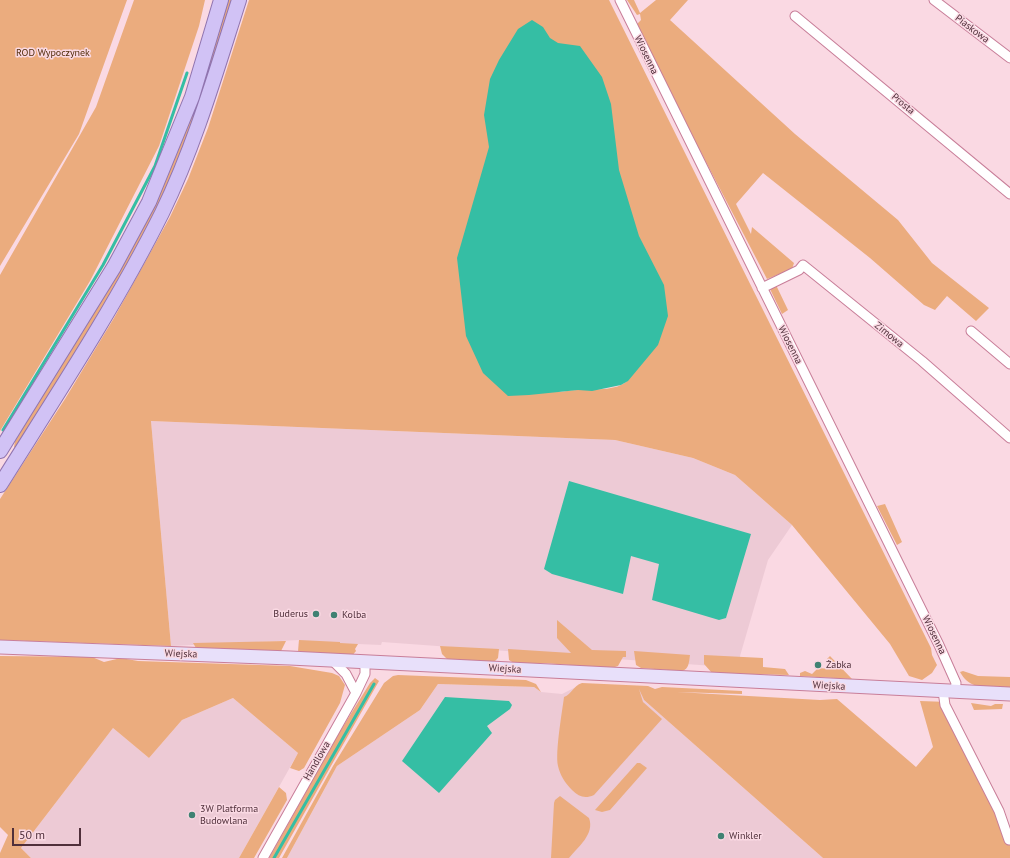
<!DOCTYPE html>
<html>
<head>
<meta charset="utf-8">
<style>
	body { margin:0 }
	#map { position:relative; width:1010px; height:858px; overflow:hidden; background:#fad9e3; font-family:"PT Sans",sans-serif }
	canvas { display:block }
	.scale { position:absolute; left:12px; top:828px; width:69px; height:18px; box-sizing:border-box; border:2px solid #50303b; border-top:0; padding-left:5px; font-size:12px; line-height:14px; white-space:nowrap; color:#50303b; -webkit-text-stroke:3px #fad9e3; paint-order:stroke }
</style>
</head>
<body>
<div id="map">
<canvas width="1010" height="858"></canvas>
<div class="scale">50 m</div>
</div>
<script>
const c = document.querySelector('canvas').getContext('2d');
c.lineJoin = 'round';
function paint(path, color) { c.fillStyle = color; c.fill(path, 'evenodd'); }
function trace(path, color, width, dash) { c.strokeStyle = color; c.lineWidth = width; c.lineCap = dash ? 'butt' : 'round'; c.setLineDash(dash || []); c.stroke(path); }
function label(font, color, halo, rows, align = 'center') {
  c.font = font + ' "PT Sans",sans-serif'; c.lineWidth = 3; c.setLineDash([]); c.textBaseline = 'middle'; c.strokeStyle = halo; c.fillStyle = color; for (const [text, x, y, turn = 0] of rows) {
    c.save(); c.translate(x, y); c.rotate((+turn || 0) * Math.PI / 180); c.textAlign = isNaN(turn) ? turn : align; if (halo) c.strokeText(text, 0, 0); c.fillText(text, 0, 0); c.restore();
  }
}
paint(new Path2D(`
	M 151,421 L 615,440 L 693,458 L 735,475 L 792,525 L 768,560 L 740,656 L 741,668 L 382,642 L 381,645 L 358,644 L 352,654 L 298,652 L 299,640 L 171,646 Z
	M 438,684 L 534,687 L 541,692 L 562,694 L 576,687 L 640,690 L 644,700 L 823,858 L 287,858 L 337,766 L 420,710 Z
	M 233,698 L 298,753 L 239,858 L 31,858 L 21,848 L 113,728 L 149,758 L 182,720 Z`), '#edcad5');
paint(new Path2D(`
	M 0,0 L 127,0 L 79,134 L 0,266 Z
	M 134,0 L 205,0 L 199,26 L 159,146 L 90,281 L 0,431 L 0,275 L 96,107 Z
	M 227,0 L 234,0 L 175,172 L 121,278 L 17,449 L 14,447 L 15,441 L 119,272 L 170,169 L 193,112 Z
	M 249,0 L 609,0 L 931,648 L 932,655 L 937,665 L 932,673 L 922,680 L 909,676 L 890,644 L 792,525 L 735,475 L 693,458 L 615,440 L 151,421 L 171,646 L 0,640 L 0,499 L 65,399 L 114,318 L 170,217 L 188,179 L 208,128 ZM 631,376 C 621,393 595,388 578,390 C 570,390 564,392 556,392 Z
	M 627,0 L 634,0 L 640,13 L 656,0 L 688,0 L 670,20 L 795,134 L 898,220 L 932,263 L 989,308 L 976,321 L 947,296 L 935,310 L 924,305 L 870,258 L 763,173 L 736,204 L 751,234 L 752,227 L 794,263 L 792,269 L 767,279 L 635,26 L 641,20 L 640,14 L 637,15 Z
	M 776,285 L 788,310 L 782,314 L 770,289 Z
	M 885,504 L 902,542 L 897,545 L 877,506 Z
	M 557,620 L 592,650 L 626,651 L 626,657 L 623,657 L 618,666 L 612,668 L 543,663 L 517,665 L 509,660 L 508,649 L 571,653 L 557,638 Z
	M 299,640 L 340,642 L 340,643 L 358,644 L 355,649 L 356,651 L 351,657 L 298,652 Z
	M 286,641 L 280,653 L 196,648 L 193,643 Z
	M 440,646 L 499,649 L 498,658 L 492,664 L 450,662 L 442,654 Z
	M 634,651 L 690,655 C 689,662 689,669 682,671 L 641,668 L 636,665 Z
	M 704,655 L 763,658 L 763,667 L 785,669 L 789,675 L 712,673 L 704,664 Z
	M 0,656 L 92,657 L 104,662 L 121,658 L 138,661 L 290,666 L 332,673 L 339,676 L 345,685 L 340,703 L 304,768 L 299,771 L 290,768 L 298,753 L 233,698 L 182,720 L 149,758 L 113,728 L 21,848 L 31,858 L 0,858 L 0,853 L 8,835 L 0,827 Z
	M 830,656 L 852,679 L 800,676 L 800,673 L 805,671 L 812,674 L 818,668 L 831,669 L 834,665 L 827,659 Z
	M 963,671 L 978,676 L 1010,677 L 1010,688 C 991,687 971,692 960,672 Z
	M 398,675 L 526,680 L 536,684 L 541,692 L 534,687 L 438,684 L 420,710 L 337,766 L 287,858 L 282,858 L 333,766 L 384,683 L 393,676 Z
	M 375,678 L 379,681 L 279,858 L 269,858 L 339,733 L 370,683 Z
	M 582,683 L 648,686 L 655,689 L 662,687 L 742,691 L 742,694 L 677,692 L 820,700 L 837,699 L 916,767 L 933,747 L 920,701 L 948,702 L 1004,811 L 1010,828 L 1010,858 L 823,858 L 644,700 L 639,689 L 643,702 L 662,719 L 594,795 C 585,799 579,797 572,790 C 565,783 560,775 558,766 C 555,752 562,713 564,697 C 572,694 573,686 582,683 Z
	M 971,703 L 991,706 L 995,704 L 1003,704 L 1002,709 L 974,710 Z
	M 637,763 L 640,763 L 647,768 L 610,810 L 602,812 L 595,810 Z
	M 279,787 L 286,793 L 287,800 L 254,858 L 239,858 Z
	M 560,796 L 589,818 C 595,834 578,847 569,858 L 551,858 L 554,803 L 555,800 Z`), '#ebac7e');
paint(new Path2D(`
	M 532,20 L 543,27 L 550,38 L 558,43 L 580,46 L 602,77 L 611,104 L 619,170 L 639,236 L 664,285 L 668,316 L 658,345 L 628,381 L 621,385 L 592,391 L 578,390 L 529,395 L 508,396 L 483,373 L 466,336 L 457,258 L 489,147 L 484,115 L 490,79 L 499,60 L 518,29 Z
	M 569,481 L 751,534 L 726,618 L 719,620 L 652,600 L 659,564 L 631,556 L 623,594 L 552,574 L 544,569 Z
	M 445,697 L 509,701 L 512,705 L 510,709 L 487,726 L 492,733 L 439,793 L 402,761 Z`), '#35bea4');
trace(new Path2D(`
	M 3,430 L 103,265 L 155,166 L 187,73
	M 274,858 L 374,684`), '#35bea4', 3);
const street = new Path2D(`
	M 620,0 L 939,645 L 956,683 L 955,692
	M 934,0 L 1010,58
	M 795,16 L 1010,194
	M 762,288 L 799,270 L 803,265 L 922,361 L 1010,438
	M 971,331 L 1010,364
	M 333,661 L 346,674 L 356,693
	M 943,691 L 945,705 L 999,811 L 1009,840
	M 263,858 L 356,693 L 365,674 L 365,663`);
const secondary = new Path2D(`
	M 0,647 L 290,658 L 1010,694`);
const primary = new Path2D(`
	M 0,451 L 114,267 L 149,202 L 192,97 L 221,0
	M 0,485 C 56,396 115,307 162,213 C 195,145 216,72 239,0`);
trace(street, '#c87e99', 11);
trace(secondary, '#c87e99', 15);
trace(primary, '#9074af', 16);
trace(street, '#fff', 9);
trace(secondary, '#e8e0fa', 13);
trace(primary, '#d1c2f5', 14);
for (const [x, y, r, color] of [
	[316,614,4,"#408273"],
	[334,615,4,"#408273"],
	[818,665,4,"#408273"],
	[192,815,4,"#408273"],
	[721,836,4,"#408273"]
]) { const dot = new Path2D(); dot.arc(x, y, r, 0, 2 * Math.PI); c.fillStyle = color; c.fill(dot); trace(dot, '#fad9e3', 1.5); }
label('10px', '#50303b', '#fad9e3', [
	["Piaskowa",972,29,37],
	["Wiosenna",646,55,64],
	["Prosta",903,104,40],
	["Zimowa",889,335,39],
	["Wiosenna",790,345,63],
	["Wiosenna",934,635,64],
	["Wiejska",181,654,2],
	["Wiejska",505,669,3],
	["Wiejska",829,686,3],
	["Handlowa",317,761,-60]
]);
label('10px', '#522c0a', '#fad9e3', [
	["ROD Wypoczynek",53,53]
]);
label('10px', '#50303b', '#fad9e3', [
	["Buderus",308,614,"right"],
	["Kolba",342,615],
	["Żabka",826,665],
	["3W Platforma",200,809],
	["Budowlana",200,821],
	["Winkler",729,836]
], 'left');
</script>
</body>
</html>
